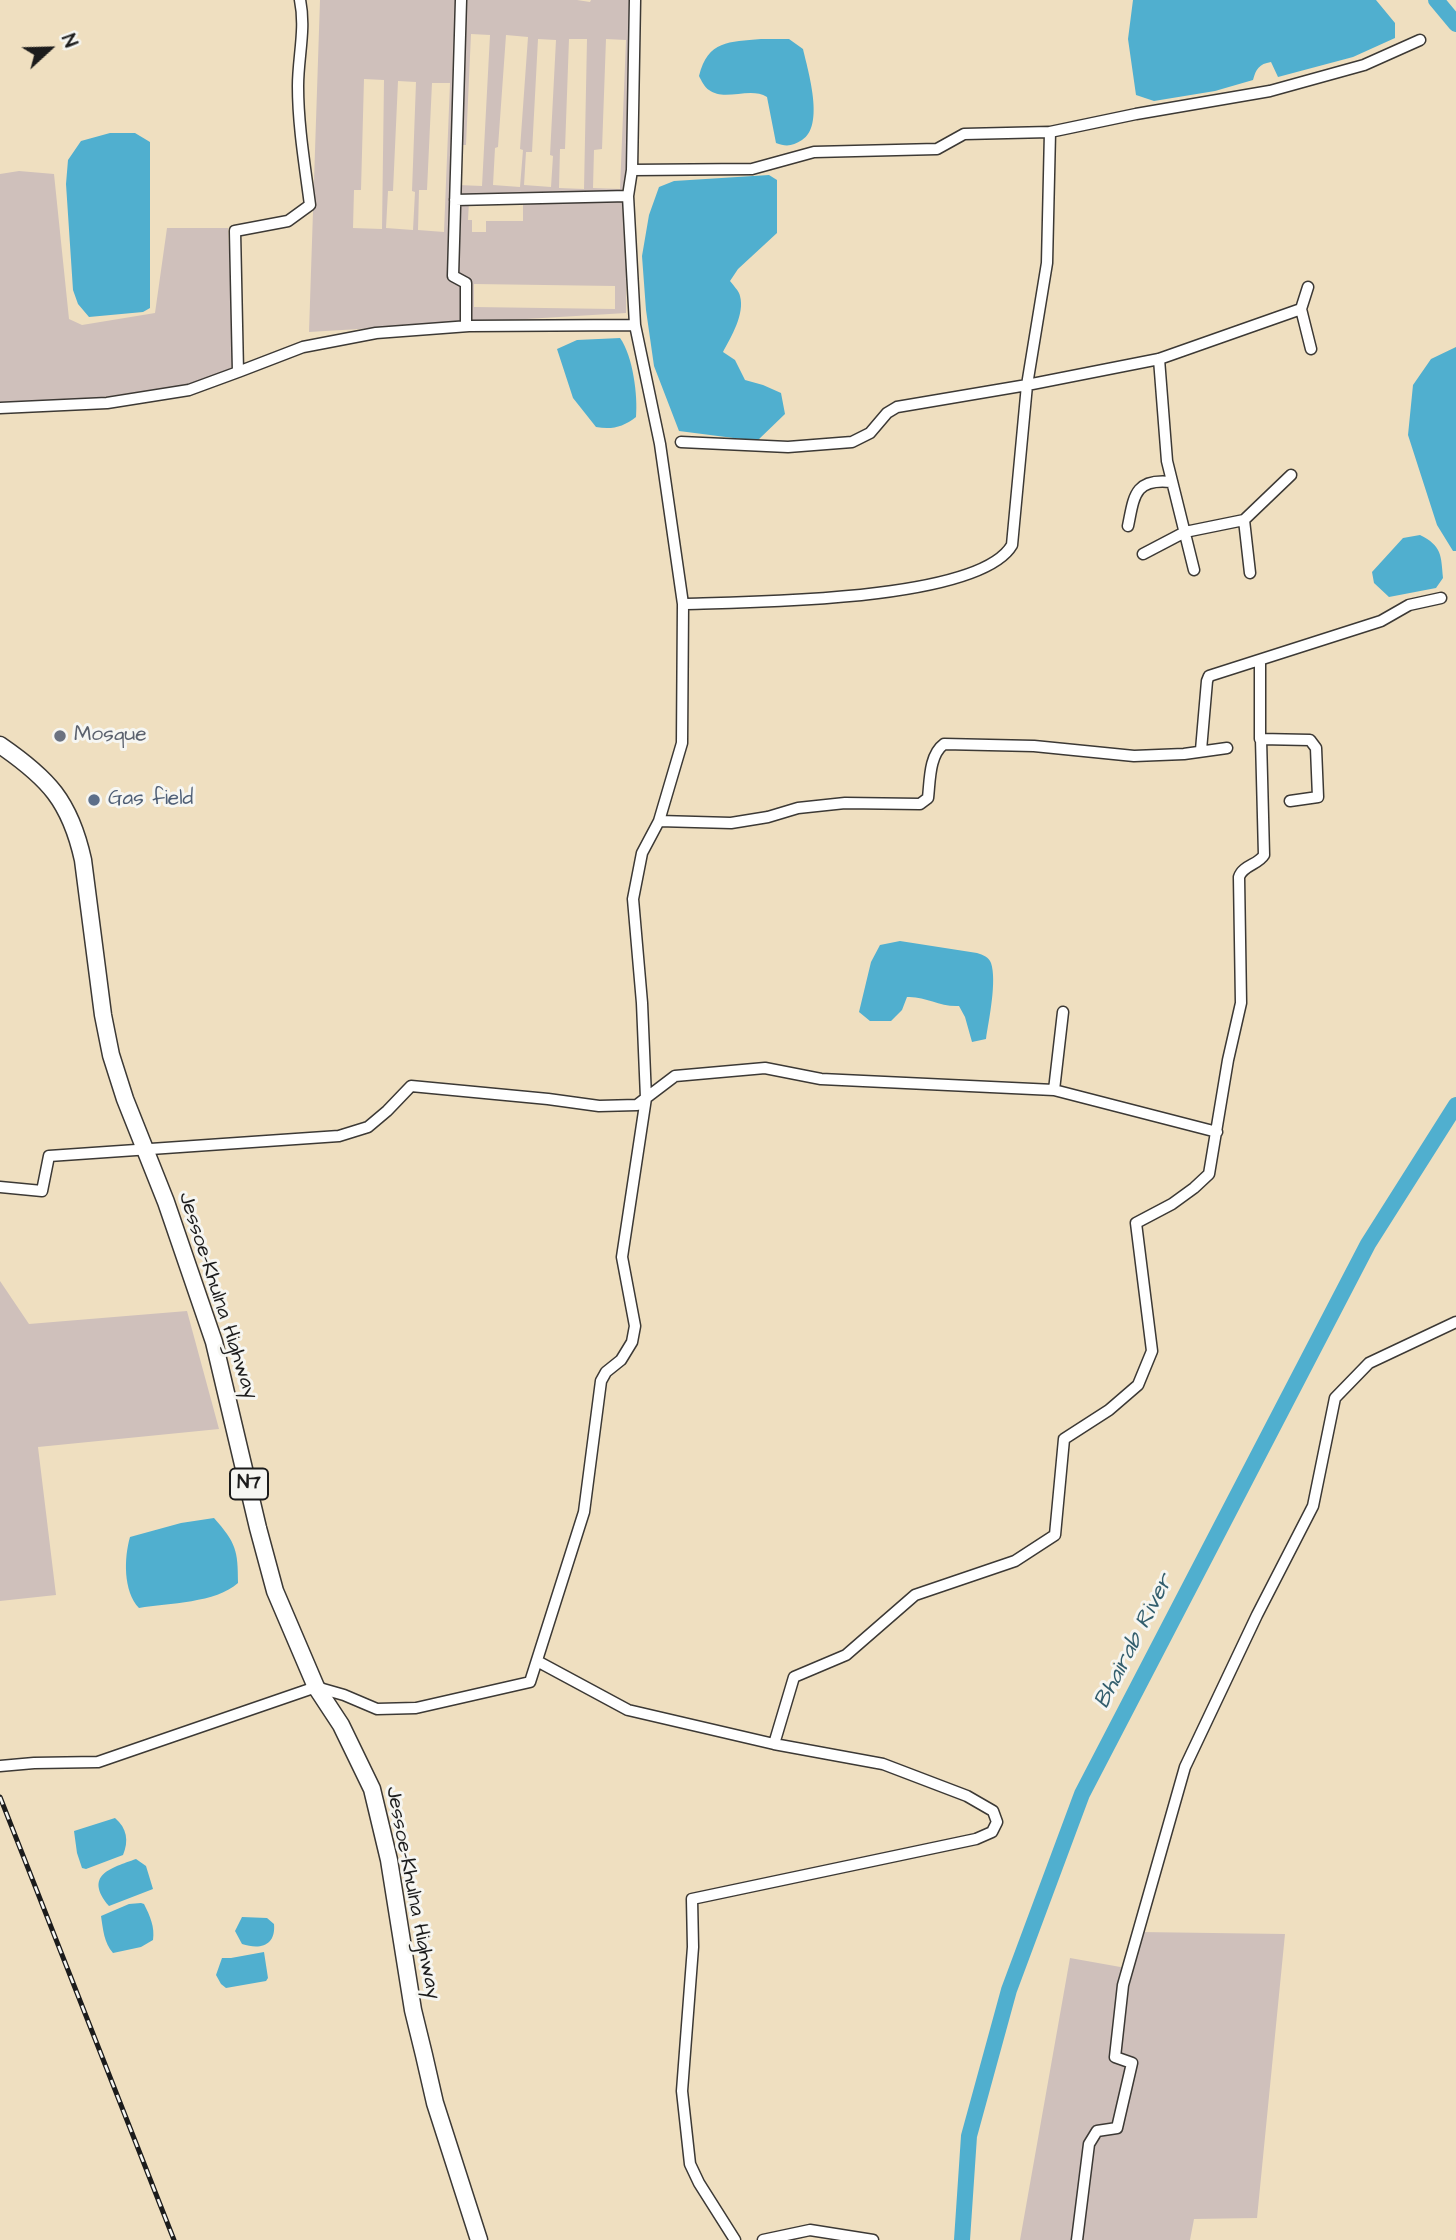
<!DOCTYPE html>
<html>
<head>
<meta charset="utf-8">
<style>
	body { margin:0 }
	#map { position:relative; width:1456px; height:2240px; overflow:hidden; background:#efdfc0; font-family:"Architects Daughter",sans-serif }
	canvas { display:block }
	.north { position:absolute; left:14px; top:14px; width:70px; height:70px; -webkit-text-stroke:5px #f6f6f2; paint-order:stroke; rotate:68deg; font-size:19px; font-weight:700; line-height:28px; text-align:center; color:#1c1c1c }
	.north::after { content:''; display:block; margin:auto; width:24px; height:32px; background:#1c1c1c; clip-path:polygon(50% 0,100% 100%,50% 72%,0 100%) }
</style>
</head>
<body>
<div id="map">
<canvas width="1456" height="2240"></canvas>
<div class="north">N</div>
</div>
<script>
const c = document.querySelector('canvas').getContext('2d');
c.lineJoin = 'round';
function paint(path, color) { c.fillStyle = color; c.fill(path, 'evenodd'); }
function trace(path, color, width, dash) { c.strokeStyle = color; c.lineWidth = width; c.lineCap = dash ? 'butt' : 'round'; c.setLineDash(dash || []); c.stroke(path); }
function label(font, color, halo, rows, align = 'center') {
  c.font = font + ' "Architects Daughter",sans-serif'; c.lineWidth = 6; c.setLineDash([]); c.textBaseline = 'middle'; c.strokeStyle = halo; c.fillStyle = color; for (const [text, x, y, turn = 0] of rows) {
    c.save(); c.translate(x, y); c.rotate((+turn || 0) * Math.PI / 180); c.textAlign = isNaN(turn) ? turn : align; if (halo) c.strokeText(text, 0, 0); c.fillText(text, 0, 0); c.restore();
  }
}
paint(new Path2D(`
	M 320,0 L 577,0 L 590,2 L 591,0 L 630,0 L 626,313 L 309,332 ZM 471,34 L 490,35 L 482,186 L 458,185 L 460,145 L 466,145 ZM 506,35 L 528,37 L 520,149 L 523,150 L 520,187 L 493,185 L 495,148 L 498,147 ZM 538,39 L 556,40 L 550,155 L 553,156 L 551,187 L 524,185 L 526,152 L 532,152 ZM 569,39 L 587,39 L 584,189 L 559,188 L 560,149 L 565,149 ZM 606,39 L 626,40 L 620,189 L 593,188 L 594,150 L 602,149 ZM 364,79 L 384,80 L 382,229 L 353,228 L 354,190 L 361,190 ZM 398,81 L 416,82 L 412,191 L 415,192 L 413,230 L 386,228 L 388,191 L 393,191 ZM 432,83 L 450,83 L 444,232 L 418,230 L 419,190 L 427,190 ZM 469,201 L 523,202 L 523,221 L 486,221 L 486,232 L 472,232 L 472,220 L 468,220 ZM 474,284 L 615,286 L 615,309 L 474,307 Z
	M 19,171 L 54,174 L 69,319 L 82,325 L 155,313 L 167,228 L 228,228 L 234,367 L 190,384 L 58,404 L 0,404 L 0,174 Z
	M 0,1281 L 29,1324 L 187,1311 L 219,1429 L 38,1447 L 56,1595 L 0,1601 Z
	M 1140,1932 L 1285,1934 L 1257,2218 L 1194,2219 L 1190,2240 L 1020,2240 L 1070,1958 L 1126,1968 Z`), '#cfc0bb');
paint(new Path2D(`
	M 1133,0 L 1376,0 L 1395,23 L 1395,38 L 1353,57 L 1278,77 L 1271,62 C 1259,64 1256,69 1253,80 L 1215,91 L 1154,101 L 1136,95 L 1128,39 Z
	M 761,39 L 789,39 L 803,49 C 808,71 825,126 802,140 C 793,146 786,147 776,143 L 767,97 C 750,86 725,102 709,90 C 705,88 701,80 699,76 C 708,40 729,42 761,39 Z
	M 110,133 L 135,133 L 150,142 L 150,308 L 143,312 L 89,317 L 78,304 L 73,290 L 66,184 L 68,160 L 81,141 Z
	M 769,175 L 777,180 L 777,233 L 738,269 L 730,281 C 733,285 739,291 740,296 C 745,314 731,337 723,352 L 735,360 L 745,380 L 763,385 L 781,393 L 785,414 L 757,441 L 679,431 L 654,366 L 646,310 L 642,256 L 649,215 L 659,187 L 674,181 Z
	M 620,338 C 633,356 638,396 636,417 C 623,427 612,430 596,427 L 573,398 L 557,349 L 577,340 Z
	M 1456,347 L 1456,551 L 1453,551 L 1437,525 L 1408,435 L 1413,385 L 1431,359 Z
	M 1420,535 C 1442,546 1441,555 1443,578 L 1436,588 L 1389,597 L 1374,583 L 1372,572 L 1403,538 Z
	M 900,941 L 977,953 C 983,955 989,957 991,963 C 997,981 989,1019 986,1039 L 972,1042 L 965,1017 L 959,1006 C 939,1007 926,996 907,997 L 902,1010 L 891,1021 L 870,1021 L 859,1012 L 871,962 L 880,945 Z
	M 214,1518 C 236,1543 238,1550 238,1583 C 216,1603 169,1603 139,1608 C 123,1591 124,1558 130,1537 L 181,1523 Z
	M 115,1818 C 127,1828 129,1841 123,1855 L 86,1869 L 82,1868 L 77,1853 L 74,1831 Z
	M 136,1859 L 146,1866 L 153,1889 L 109,1906 C 83,1875 111,1868 136,1859 Z
	M 141,1903 L 144,1904 C 150,1916 155,1927 153,1940 L 141,1947 L 113,1953 C 104,1943 103,1929 101,1916 L 129,1904 Z
	M 242,1917 L 267,1918 L 274,1924 C 276,1946 260,1950 242,1944 L 235,1931 Z
	M 264,1952 L 268,1978 L 266,1981 L 226,1988 L 221,1984 L 216,1975 L 222,1958 L 231,1958 Z`), '#50afcf');
trace(new Path2D(`
	M 1436,0 L 1456,24
	M 962,2240 L 969,2136 L 1009,1990 L 1082,1794 L 1368,1244 L 1456,1105`), '#50afcf', 16);
const minor = new Path2D(`
	M 461,0 L 453,276 L 466,283 L 466,323
	M 635,0 L 632,170 L 628,196 L 635,325 L 660,444 L 683,604
	M 632,170 L 752,169 L 814,152 L 937,149 L 964,134 L 1050,132
	M 455,200 L 628,196
	M 1308,287 L 1301,309 L 1311,349
	M 1159,359 L 1167,461 L 1194,570
	M 238,372 L 303,347 L 376,333 L 469,326 L 635,325
	M 0,408 L 107,403 L 189,390 L 238,372 L 235,231 L 288,221 L 310,205 C 305,166 298,126 298,86 C 298,57 306,29 300,0
	M 681,442 L 788,447 L 852,442 L 870,433 L 887,413 L 897,407 L 1027,385 L 1159,359 L 1301,309
	M 1128,526 C 1134,497 1134,478 1171,482
	M 1143,554 L 1185,532 L 1244,520
	M 1250,573 L 1244,520 L 1291,475
	M 1260,661 L 1260,739 L 1310,740 L 1316,748 L 1318,797 L 1290,801
	M 1201,750 L 1207,681 L 1209,676 L 1381,621 L 1409,605 L 1441,598
	M 659,821 L 731,823 L 768,817 L 798,808 L 845,803 L 920,804 L 928,798 C 930,781 929,755 944,744 L 1034,746 L 1134,756 L 1184,754 L 1227,748
	M 1054,1090 L 1063,1012
	M 0,1187 L 42,1191 L 49,1156 L 339,1136 L 368,1127 L 387,1111 L 411,1086 L 548,1099 L 599,1106 L 637,1105 L 646,1098 L 642,1003 L 633,899 L 642,853 L 659,821 L 682,743 L 683,604 C 748,602 979,602 1012,545 L 1027,385 L 1047,263 L 1050,132 L 1136,114 L 1270,91 L 1364,65 L 1420,40
	M 537,1661 L 628,1710 L 774,1744 L 883,1764 L 967,1796 L 993,1811 L 997,1822 L 992,1832 L 976,1839 L 692,1899 L 693,1947 L 682,2091 L 690,2164 L 699,2183 L 735,2240
	M 774,1744 L 794,1677 L 846,1655 L 915,1595 L 1015,1561 L 1055,1535 L 1064,1439 L 1109,1410 L 1138,1385 L 1152,1351 L 1136,1223 L 1172,1204 L 1194,1188 L 1209,1174 L 1228,1060 L 1241,1003 L 1239,877 C 1243,865 1258,865 1264,855 L 1261,739
	M 0,1766 L 34,1763 L 98,1762 L 316,1687 L 344,1695 L 377,1709 L 416,1708 L 530,1682 L 584,1512 L 601,1381 L 606,1372 L 621,1360 L 632,1342 L 635,1326 L 622,1257 L 646,1098 L 675,1076 L 765,1068 L 821,1079 L 1054,1090 L 1217,1132
	M 763,2240 L 810,2230 L 873,2240
	M 1077,2240 L 1089,2144 L 1097,2131 L 1117,2128 L 1132,2063 L 1115,2057 L 1123,1985 L 1185,1767 L 1257,1615 L 1313,1506 L 1335,1398 L 1369,1363 L 1456,1322`);
const trunk = new Path2D(`
	M 0,745 C 48,778 70,801 83,860 L 103,1015 L 111,1055 L 125,1099 L 166,1202 L 214,1342 L 258,1528 L 275,1591 L 316,1687 L 341,1725 L 372,1789 L 389,1860 L 413,2010 L 424,2055 L 435,2103 L 479,2240`);
trace(minor, '#3c3935', 13);
trace(trunk, '#3c3935', 19);
trace(minor, '#fff', 10);
trace(trunk, '#fff', 16);
const rail = new Path2D(`
	M 0,1797 L 174,2240`);
trace(rail, '#1c1c1c', 5);
trace(rail, '#f6f6f2', 2.5, [8]);
for (const [x, y, r, color] of [
	[60,736,7,"#6b7280"],
	[94,800,7,"#5c6f8a"]
]) { const dot = new Path2D(); dot.arc(x, y, r, 0, 2 * Math.PI); c.fillStyle = color; c.fill(dot); trace(dot, '#f6f6f2', 2.5); }
for (const [x, y, w] of [
	[249,1484,38]
]) { const box = new Path2D(); box.roundRect(x - w / 2, y - 15.5, w, 31, 5); c.fillStyle = '#f6f6f2'; c.fill(box); trace(box, '#1c1c1c', 2); }
label('bold 19px', '#1c1c1c', null, [
	["N7",249,1484]
]);
label('21px', '#5b616d', '#f6f6f2', [
	["Mosque",74,736]
], 'left');
label('21px', '#4e5e75', '#f6f6f2', [
	["Gas field",108,800]
], 'left');
label('21px', '#1c1c1c', '#f6f6f2', [
	["Jessoe-Khulna Highway",217,1296,72],
	["Jessoe-Khulna Highway",412,1893,79]
]);
label('italic 23px', '#335e6d', '#f6f6f2', [
	["Bhairab River",1135,1642,-63]
]);
</script>
</body>
</html>
